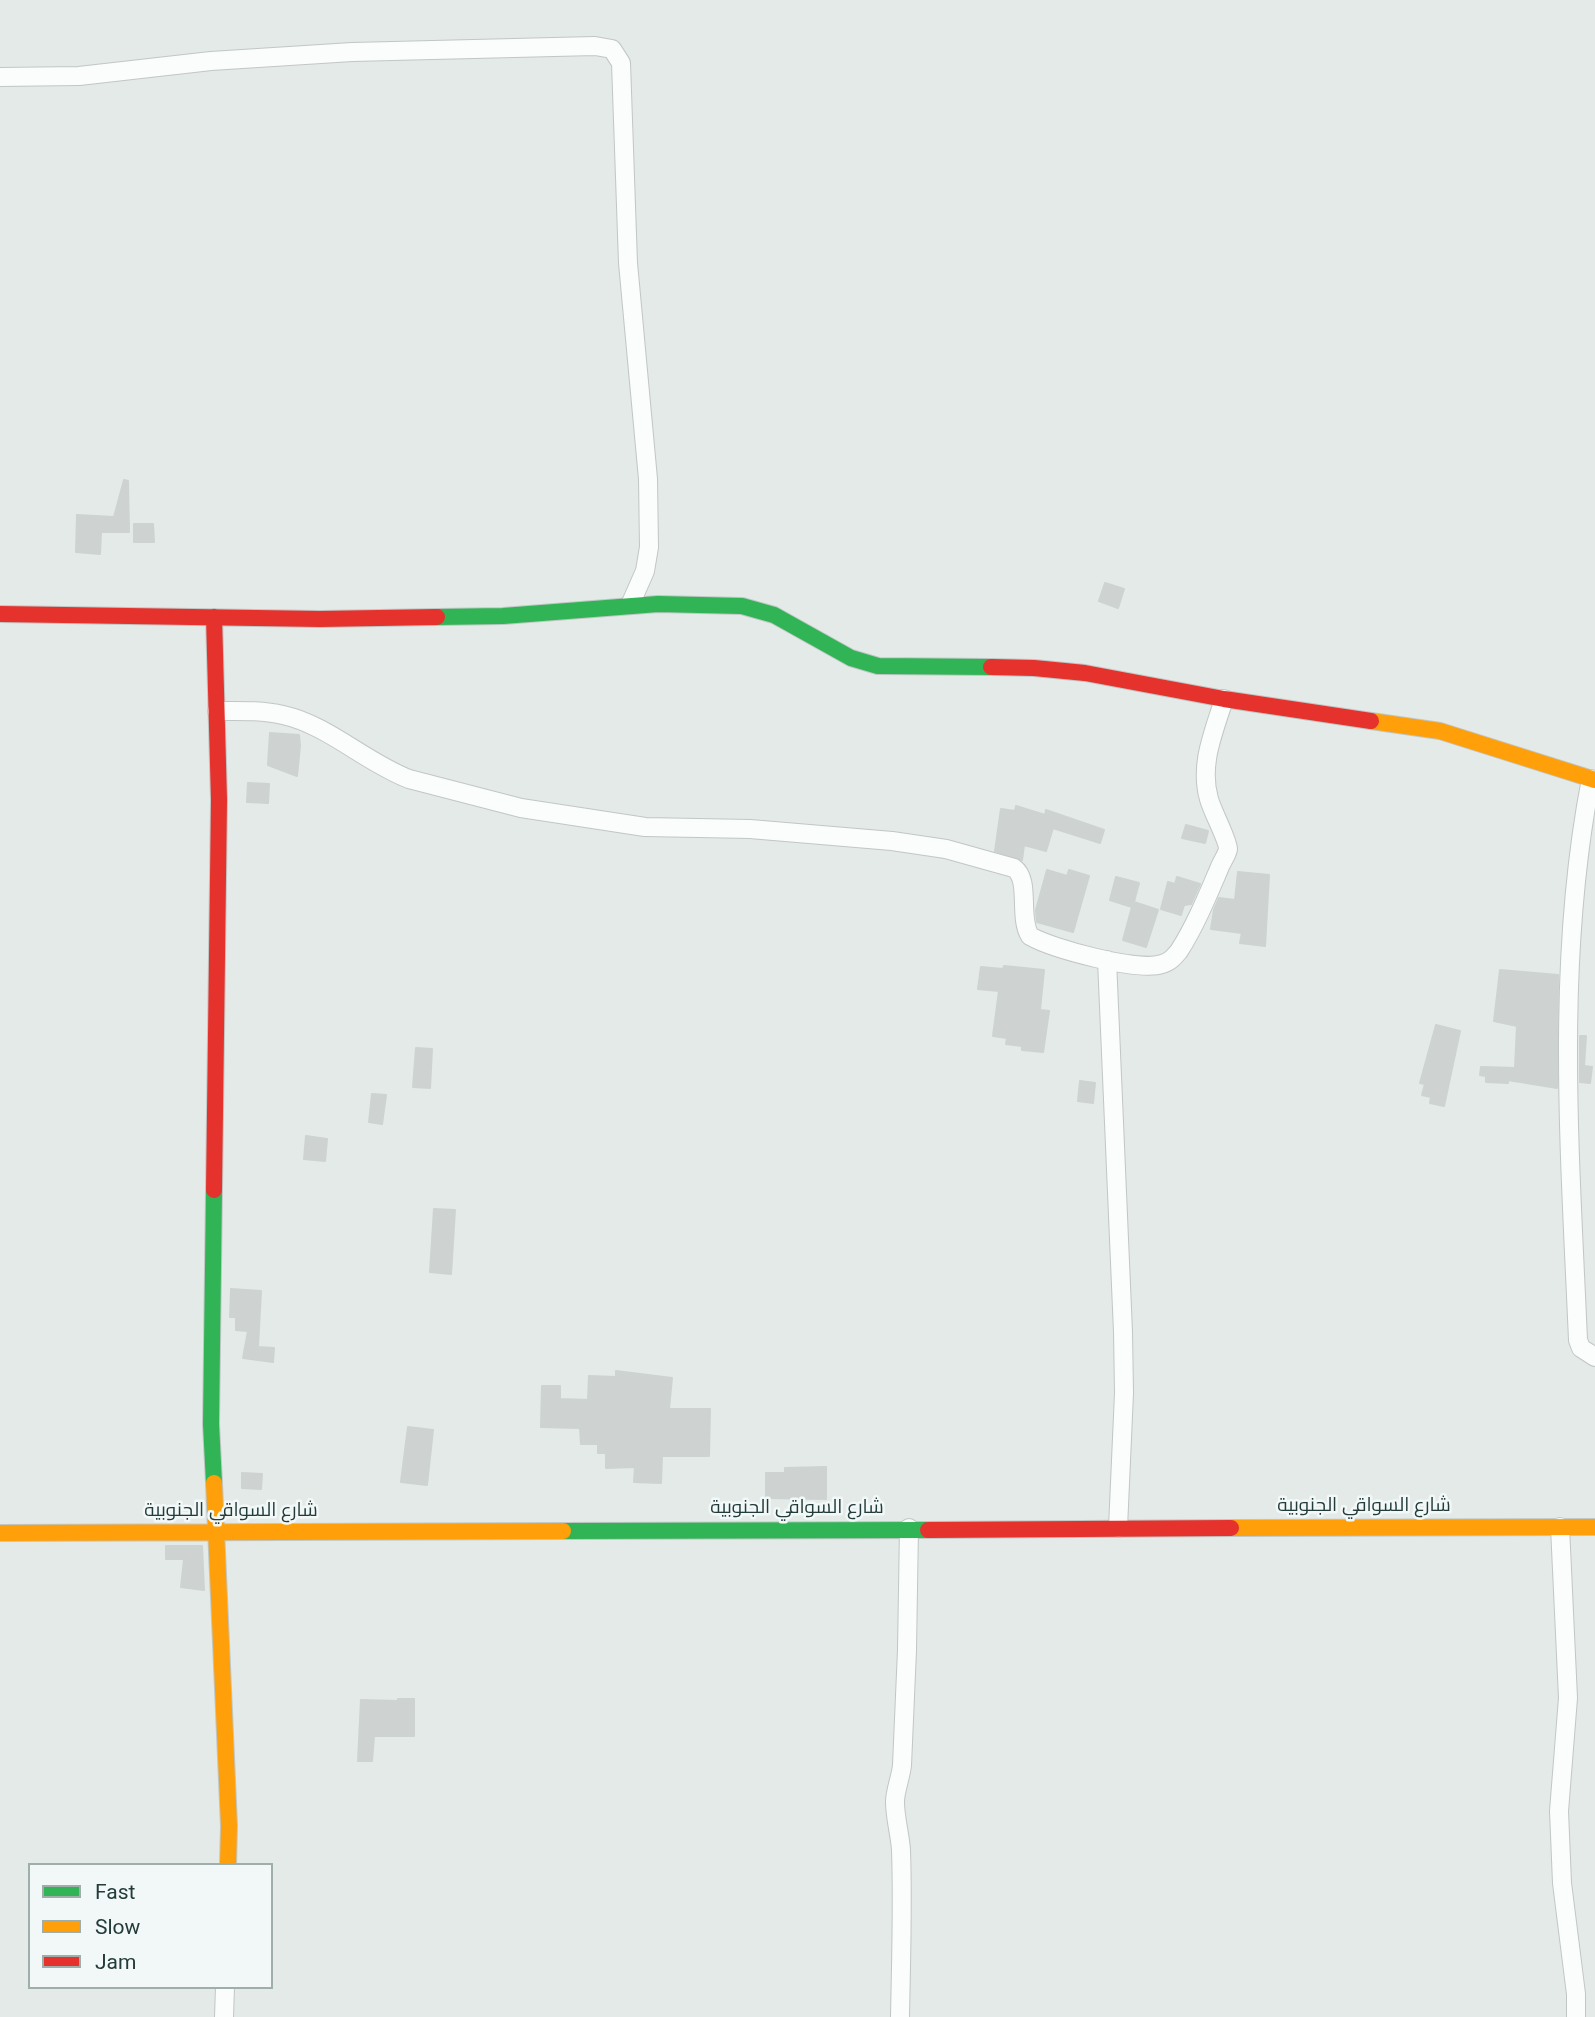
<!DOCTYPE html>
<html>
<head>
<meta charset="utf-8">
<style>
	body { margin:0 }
	#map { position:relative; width:1595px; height:2017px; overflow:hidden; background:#e4eae8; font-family:Roboto,sans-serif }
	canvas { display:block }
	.legend { position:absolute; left:28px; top:1863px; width:245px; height:126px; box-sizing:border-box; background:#f2f8f7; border:2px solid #9fadab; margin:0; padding:9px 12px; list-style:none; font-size:21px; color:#233c3a }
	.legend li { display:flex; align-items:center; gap:14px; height:35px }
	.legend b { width:35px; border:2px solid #9fadab }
</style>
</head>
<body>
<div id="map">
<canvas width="1595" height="2017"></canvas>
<ul class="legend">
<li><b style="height:9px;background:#30b455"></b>Fast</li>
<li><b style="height:9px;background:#ff9f0a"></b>Slow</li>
<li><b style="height:9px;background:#e5322d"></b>Jam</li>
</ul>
</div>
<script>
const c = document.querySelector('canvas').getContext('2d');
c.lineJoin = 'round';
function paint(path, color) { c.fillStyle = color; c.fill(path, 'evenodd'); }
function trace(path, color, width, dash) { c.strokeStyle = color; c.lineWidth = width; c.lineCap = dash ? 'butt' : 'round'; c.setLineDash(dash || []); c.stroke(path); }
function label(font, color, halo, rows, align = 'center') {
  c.font = font + ' Roboto,Cairo,sans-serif'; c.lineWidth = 5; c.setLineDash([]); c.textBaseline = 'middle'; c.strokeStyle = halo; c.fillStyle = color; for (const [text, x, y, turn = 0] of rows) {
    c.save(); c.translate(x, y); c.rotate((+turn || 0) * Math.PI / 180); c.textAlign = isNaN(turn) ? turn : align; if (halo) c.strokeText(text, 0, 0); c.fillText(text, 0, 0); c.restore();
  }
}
const building = new Path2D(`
	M 124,480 L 128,481 L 129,532 L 101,532 L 100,554 L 76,552 L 77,515 L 114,517 Z
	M 134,524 L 153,524 L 154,542 L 134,542 Z
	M 1105,583 L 1124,589 L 1118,608 L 1099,601 Z
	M 270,733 L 299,735 L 300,746 L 297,776 L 268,765 Z
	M 248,783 L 269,784 L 268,803 L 247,802 Z
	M 1016,806 L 1045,815 L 1046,810 L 1104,830 L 1100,843 L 1053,828 L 1046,851 L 1024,845 L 1022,860 L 995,851 L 1001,809 L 1015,811 Z
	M 1186,825 L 1208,831 L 1205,843 L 1182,838 Z
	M 1047,870 L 1067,876 L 1069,870 L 1089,876 L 1073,932 L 1037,922 L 1036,910 Z
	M 1238,872 L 1269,875 L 1265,946 L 1240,943 L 1242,933 L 1211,929 L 1214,910 L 1219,898 L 1235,900 Z
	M 1116,877 L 1139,883 L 1134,902 L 1158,910 L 1146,947 L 1123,940 L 1132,907 L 1110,900 Z
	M 1177,877 L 1200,884 L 1191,904 L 1184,905 L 1181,915 L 1161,909 L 1168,882 L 1175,884 Z
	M 1004,966 L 1044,970 L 1040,1010 L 1049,1011 L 1043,1052 L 1022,1050 L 1022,1046 L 1006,1044 L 1007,1038 L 993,1036 L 999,991 L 978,989 L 981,967 L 1003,969 Z
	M 1500,970 L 1558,975 L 1557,1088 L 1508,1080 L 1508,1083 L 1486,1082 L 1486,1076 L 1480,1075 L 1481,1067 L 1515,1068 L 1517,1026 L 1494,1021 Z
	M 1436,1025 L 1460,1031 L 1444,1106 L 1430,1103 L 1431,1097 L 1422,1095 L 1425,1084 L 1420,1083 Z
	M 1580,1036 L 1586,1036 L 1584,1066 L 1592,1067 L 1590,1083 L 1580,1082 Z
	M 416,1048 L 432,1049 L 430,1088 L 413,1087 Z
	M 1080,1081 L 1095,1083 L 1093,1103 L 1078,1101 Z
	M 372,1094 L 386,1095 L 382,1124 L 369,1122 Z
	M 306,1136 L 327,1139 L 325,1161 L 304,1159 Z
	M 434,1209 L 455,1210 L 451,1274 L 430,1272 Z
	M 231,1289 L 261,1291 L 258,1347 L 274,1348 L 273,1362 L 243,1358 L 248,1331 L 236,1330 L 236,1317 L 230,1317 Z
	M 616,1371 L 672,1378 L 669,1409 L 710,1409 L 709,1456 L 662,1456 L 661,1483 L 634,1482 L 635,1467 L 606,1468 L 606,1453 L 598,1453 L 598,1444 L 581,1444 L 580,1428 L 541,1427 L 542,1386 L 560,1386 L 560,1399 L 588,1400 L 589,1376 L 616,1377 Z
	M 408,1427 L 433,1430 L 427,1485 L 401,1482 Z
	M 826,1467 L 826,1499 L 766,1498 L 766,1473 L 785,1473 L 785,1468 Z
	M 242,1473 L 262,1474 L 261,1489 L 242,1488 Z
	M 166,1546 L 202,1546 L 204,1590 L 181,1587 L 184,1559 L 166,1559 Z
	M 398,1699 L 414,1699 L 414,1736 L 374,1736 L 372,1761 L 358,1761 L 361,1700 L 398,1701 Z`);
paint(building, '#ced3d2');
trace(building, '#cdd3d1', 2);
const street = new Path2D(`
	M 0,77 L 79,76 L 211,61 L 352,52 L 595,46 L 612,49 L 621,63 L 628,263 L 648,479 L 649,547 L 645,571 L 630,605
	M 217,711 C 239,711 261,710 283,715 C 328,725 365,762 409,779 L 521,808 L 645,827 L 750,829 L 892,841 L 946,849 L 1014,868 C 1031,880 1018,917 1030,936 C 1053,949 1138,972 1162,964 C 1170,962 1174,957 1179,951 C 1195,926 1207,897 1219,869 C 1221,863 1227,855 1228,849 C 1228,840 1212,811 1209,799 C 1199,764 1214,732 1224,699
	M 1591,779 C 1555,963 1570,1153 1578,1340 L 1581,1348 L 1595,1357
	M 1107,960 L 1123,1332 L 1124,1393 L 1118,1528
	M 1560,1527 L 1568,1698 L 1559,1811 L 1562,1883 L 1576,1994 L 1576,2017
	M 224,2017 L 225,1987
	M 900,2017 C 901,1961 903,1906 901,1850 C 900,1834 895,1818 895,1802 C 895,1790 901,1777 902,1765 L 907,1650 L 909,1528`);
const fast = new Path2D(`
	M 437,617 L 503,616 L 658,604 L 742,606 L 774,615 L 851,658 L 878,666 L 991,667
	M 214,1483 L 211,1424 L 214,1190
	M 563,1531 L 928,1530`);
const slow = new Path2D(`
	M 1371,721 L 1440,731 L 1595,780
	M 214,1483 L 229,1826 L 228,1865
	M 1231,1528 L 1595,1527
	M 0,1533 L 563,1531`);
const jam = new Path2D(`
	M 0,614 L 320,619 L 437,617
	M 991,667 L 1034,668 L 1085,673 L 1224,699 L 1371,721
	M 214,1190 L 219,800 L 214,617
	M 928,1530 L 1231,1528`);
trace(street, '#c1c7c5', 20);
trace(fast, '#c0c7c5', 18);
trace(slow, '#c0c7c5', 18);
trace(jam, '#c0c7c5', 18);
trace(street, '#fbfcfc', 18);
trace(fast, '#30b455', 16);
trace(slow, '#ff9f0a', 16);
trace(jam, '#e5322d', 16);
label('19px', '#233c3a', '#f2f8f7', [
	["شارع السواقي الجنوبية",1364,1506],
	["شارع السواقي الجنوبية",797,1508],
	["شارع السواقي الجنوبية",231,1511]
]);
</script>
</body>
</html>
